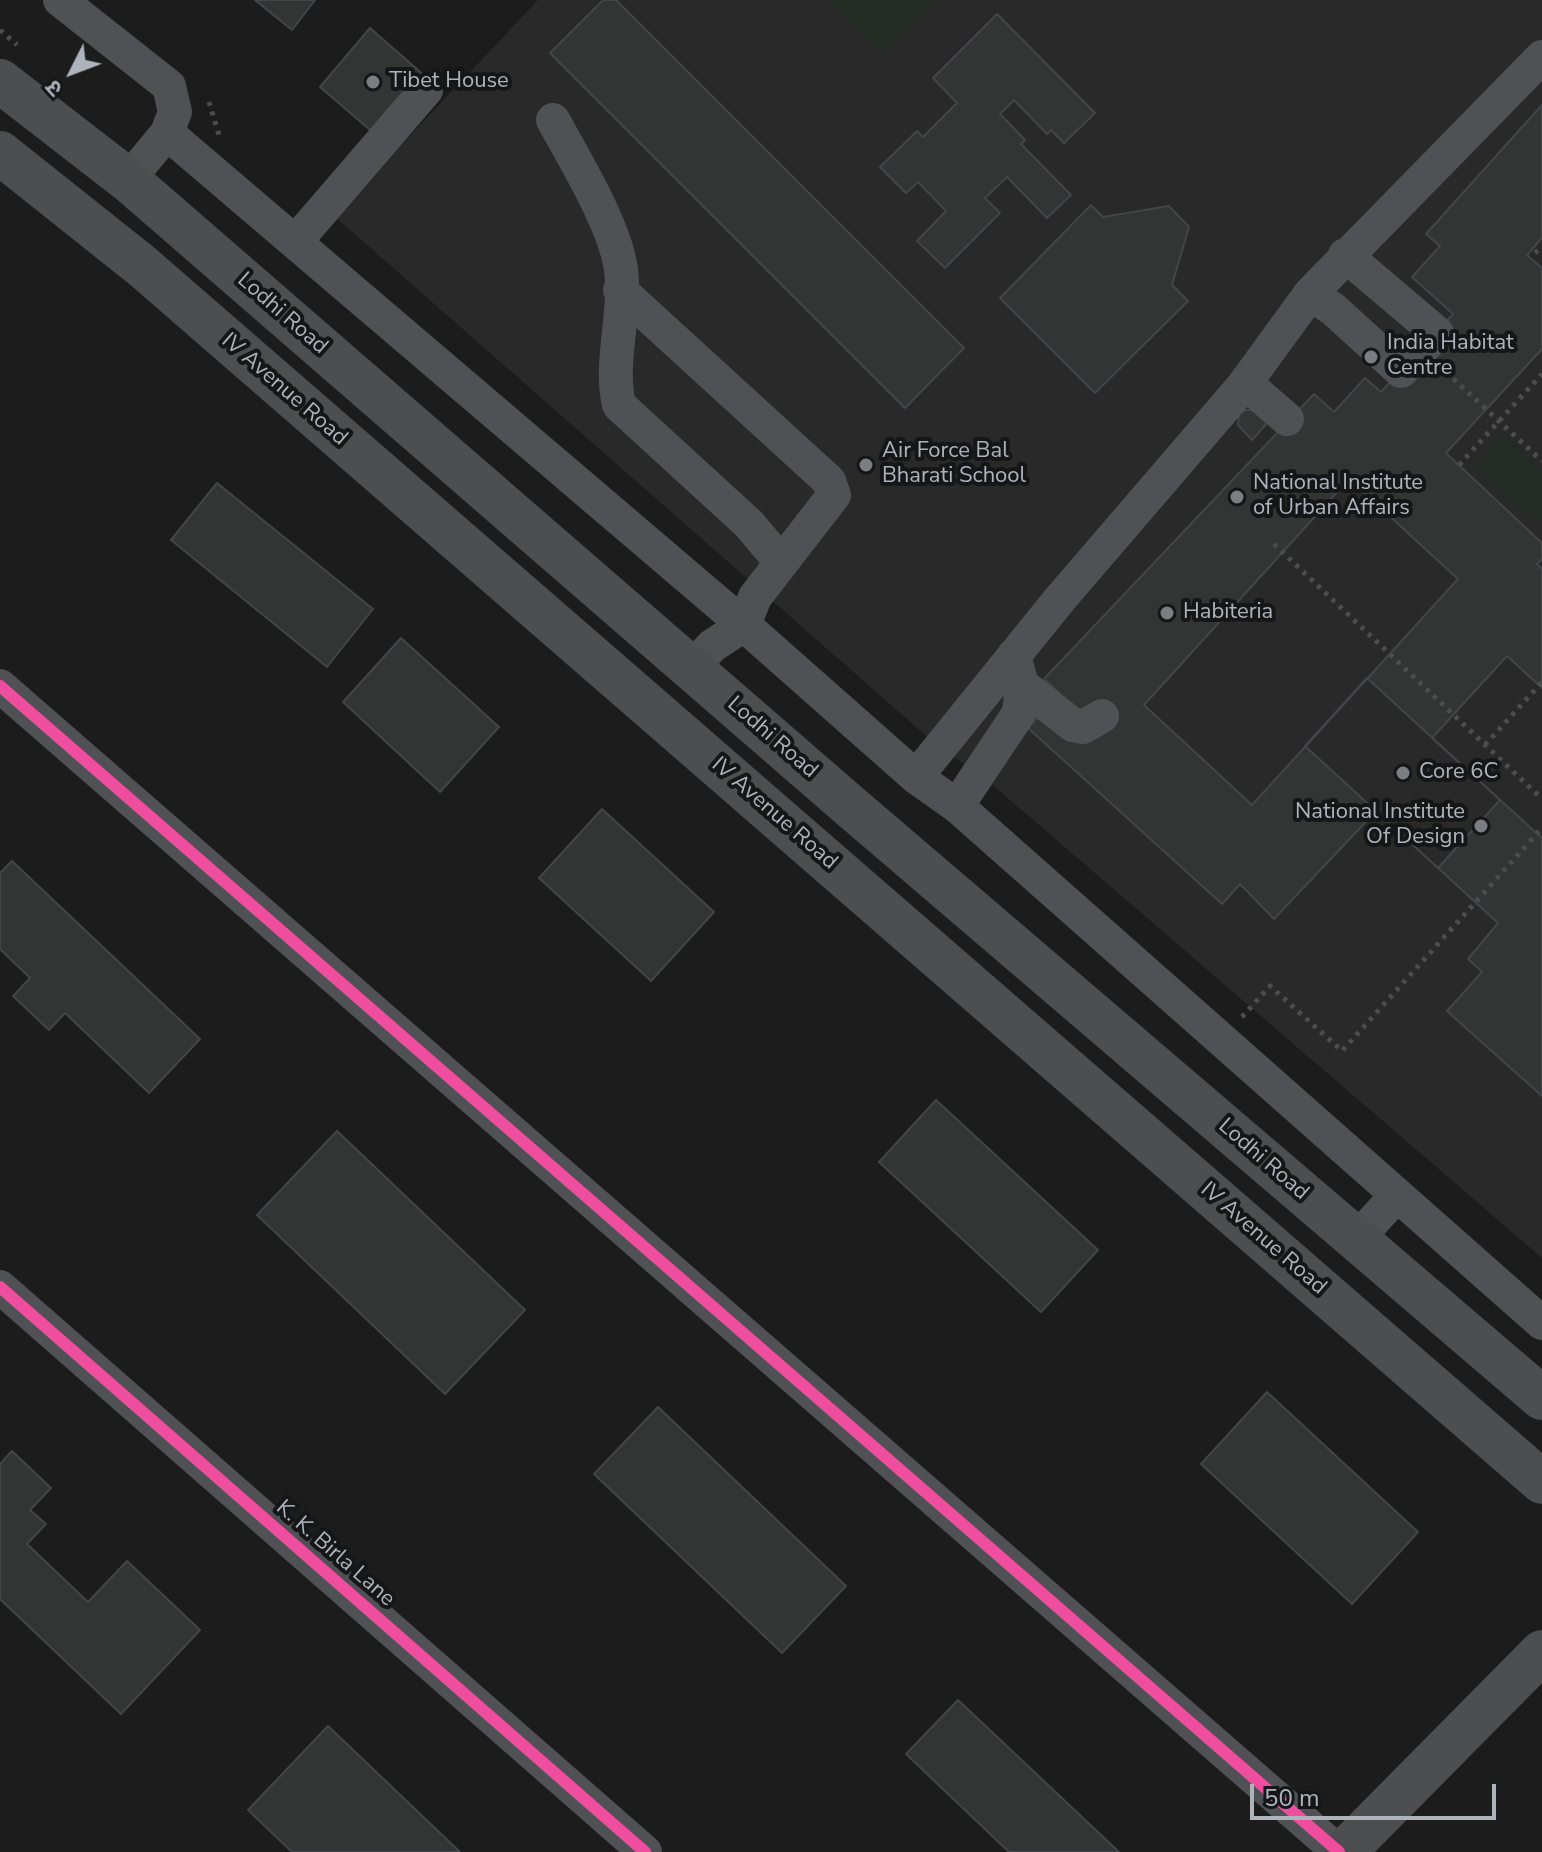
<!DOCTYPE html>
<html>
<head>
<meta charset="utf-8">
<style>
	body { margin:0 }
	#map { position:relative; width:1542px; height:1852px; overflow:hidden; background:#1c1c1c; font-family:"Nunito Sans","Noto Sans Devanagari",sans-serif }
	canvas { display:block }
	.north { position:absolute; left:32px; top:32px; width:80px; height:80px; -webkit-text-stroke:6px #151618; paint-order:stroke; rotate:228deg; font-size:22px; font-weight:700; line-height:32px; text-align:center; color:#aeb3bb }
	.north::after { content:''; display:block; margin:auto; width:28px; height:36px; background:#aeb3bb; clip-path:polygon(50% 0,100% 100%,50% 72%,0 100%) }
	.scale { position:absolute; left:1250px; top:1784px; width:246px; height:36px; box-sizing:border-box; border:4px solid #aeb3bb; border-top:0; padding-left:10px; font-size:24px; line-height:28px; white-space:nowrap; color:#aeb3bb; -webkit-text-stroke:6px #151618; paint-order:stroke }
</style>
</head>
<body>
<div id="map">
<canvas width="1542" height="1852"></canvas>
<div class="north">उ</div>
<div class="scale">50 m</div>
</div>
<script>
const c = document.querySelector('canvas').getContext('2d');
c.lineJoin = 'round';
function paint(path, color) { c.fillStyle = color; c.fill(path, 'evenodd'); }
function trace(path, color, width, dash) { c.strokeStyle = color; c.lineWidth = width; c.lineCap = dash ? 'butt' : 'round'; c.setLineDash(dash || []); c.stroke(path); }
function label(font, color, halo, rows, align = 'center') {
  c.font = font + ' "Nunito Sans",sans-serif'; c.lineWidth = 8; c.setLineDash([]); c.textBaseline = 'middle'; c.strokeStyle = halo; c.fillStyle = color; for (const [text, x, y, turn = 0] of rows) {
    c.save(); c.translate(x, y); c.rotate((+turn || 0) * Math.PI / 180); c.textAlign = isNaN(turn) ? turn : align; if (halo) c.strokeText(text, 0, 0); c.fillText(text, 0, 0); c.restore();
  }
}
paint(new Path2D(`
	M 538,0 L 1542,0 L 1542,1258 L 981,775 L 940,748 L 334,216 Z`), '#29292a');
paint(new Path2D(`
	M 832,0 L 938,0 L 884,55 L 830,3 Z
	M 1503,432 L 1542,469 L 1542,520 L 1533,521 L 1473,467 Z`), '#242a24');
const building = new Path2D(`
	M 255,0 L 315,0 L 292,30 Z
	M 603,0 L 616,0 L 964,348 L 905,408 L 550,53 Z
	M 997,14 L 1095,113 L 1064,143 L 1051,130 L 1047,134 L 1014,100 L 1000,114 L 1025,140 L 1021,144 L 1071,195 L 1047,218 L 1007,177 L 985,198 L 1000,213 L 945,268 L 917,241 L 946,211 L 918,182 L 906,193 L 880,167 L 917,131 L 923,137 L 957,103 L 933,78 Z
	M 370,28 L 426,77 L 376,135 L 320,87 Z
	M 1542,105 L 1542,238 L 1527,255 L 1542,268 L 1542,349 L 1446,453 L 1542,543 L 1542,559 L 1537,564 L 1542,569 L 1542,688 L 1507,656 L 1432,738 L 1542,838 L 1542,1096 L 1447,1011 L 1482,972 L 1468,959 L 1498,923 L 1376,811 L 1274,919 L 1240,884 L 1222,904 L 1028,728 L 1059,693 L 1044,679 L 1314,394 L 1334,412 L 1365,378 L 1381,392 L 1453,314 L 1412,277 L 1440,246 L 1426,234 ZM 1349,479 L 1458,579 L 1252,805 L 1144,705 Z
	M 1091,205 L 1103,217 L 1169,206 L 1189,227 L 1172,285 L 1188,301 L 1095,393 L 1000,298 Z
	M 1245,410 L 1252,410 L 1267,423 L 1252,440 L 1238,425 L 1239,414 Z
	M 217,483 L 373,609 L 327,667 L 171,540 Z
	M 401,638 L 499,727 L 440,792 L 343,702 Z
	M 1367,678 L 1500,800 L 1438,868 L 1305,746 Z
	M 602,809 L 714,912 L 651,981 L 539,878 Z
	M 12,861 L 200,1039 L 149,1093 L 65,1013 L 49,1030 L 13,996 L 30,978 L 0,949 L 0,873 Z
	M 936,1100 L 1098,1250 L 1041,1312 L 879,1162 Z
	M 337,1131 L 525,1310 L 445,1394 L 257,1215 Z
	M 1267,1392 L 1418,1532 L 1352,1604 L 1201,1464 Z
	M 658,1407 L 846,1586 L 782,1653 L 594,1474 Z
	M 12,1451 L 51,1488 L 30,1510 L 46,1524 L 27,1544 L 88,1602 L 127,1561 L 200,1630 L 121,1714 L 0,1599 L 0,1464 Z
	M 958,1700 L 1119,1852 L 1009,1852 L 906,1754 Z
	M 328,1726 L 460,1852 L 292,1852 L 248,1810 Z`);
paint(building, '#333434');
trace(building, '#444548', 2);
trace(new Path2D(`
	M 0,30 L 17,45
	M 209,102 L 219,135
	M 1535,253 L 1542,246
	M 1446,372 L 1542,461
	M 1459,465 L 1542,374
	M 1274,544 L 1542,799
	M 1485,745 L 1542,682
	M 1242,1017 L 1270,986 L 1342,1051 L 1542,828`), '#4c4d4f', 5, [4, 6]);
trace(new Path2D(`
	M 60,0 L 169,86 L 175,112 L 167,133 L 128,180
	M 553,120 C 574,158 610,218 619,259 C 630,305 608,358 619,405 L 749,524 L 781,562
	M 167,133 L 744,625 L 916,777 L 1060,599 L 1243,386 L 1310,294 L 1542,57
	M 296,241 L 426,90
	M 620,290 L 829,481 L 834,495 L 755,597 L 744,625 L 712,646 L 692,668
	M 1310,294 L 1333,309 L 1401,371 L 1437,333 L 1345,255
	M 1243,386 L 1257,393 L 1287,419
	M 1022,685 L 1073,725 L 1083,727 L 1102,716
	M 0,686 L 1339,1852
	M 916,777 L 957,806 L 1542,1323
	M 957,806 L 1019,713 L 1022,685 L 1014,655
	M 1356,1240 L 1396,1196
	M 0,1287 L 645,1852`), '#505154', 34);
trace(new Path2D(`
	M 0,81 L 128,180 L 851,807 L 1542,1398
	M 0,153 L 142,266 L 1542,1482
	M 1344,1852 L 1542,1652`), '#4d4e50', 44);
trace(new Path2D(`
	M 0,686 L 1339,1852
	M 0,1287 L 645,1852`), '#ef4d9e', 12);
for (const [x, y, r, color] of [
	[373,82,8,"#7b7e83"],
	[1371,357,8,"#7b7e83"],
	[866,465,8,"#7b7e83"],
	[1237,497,8,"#7b7e83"],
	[1167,613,8,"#7b7e83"],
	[1403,773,8,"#7b7e83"],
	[1481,826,8,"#7b7e83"]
]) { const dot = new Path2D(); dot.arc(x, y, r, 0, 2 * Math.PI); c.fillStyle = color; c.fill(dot); trace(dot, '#151618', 3); }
label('22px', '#aeb3bb', '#151618', [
	["Tibet House",389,82],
	["India Habitat",1387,344],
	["Centre",1387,369],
	["Air Force Bal",882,452],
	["Bharati School",882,477],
	["National Institute",1253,484],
	["of Urban Affairs",1253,509],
	["Habiteria",1183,613],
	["Core 6C",1419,773],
	["National Institute",1465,813,"right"],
	["Of Design",1465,838,"right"]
], 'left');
label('22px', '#aeb3bb', '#151618', [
	["Lodhi Road",282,314,41],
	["IV Avenue Road",284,390,41],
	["Lodhi Road",772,738,41],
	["IV Avenue Road",774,814,41],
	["Lodhi Road",1263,1160,41],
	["IV Avenue Road",1263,1239,41],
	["K. K. Birla Lane",335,1554,41]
]);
</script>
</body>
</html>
